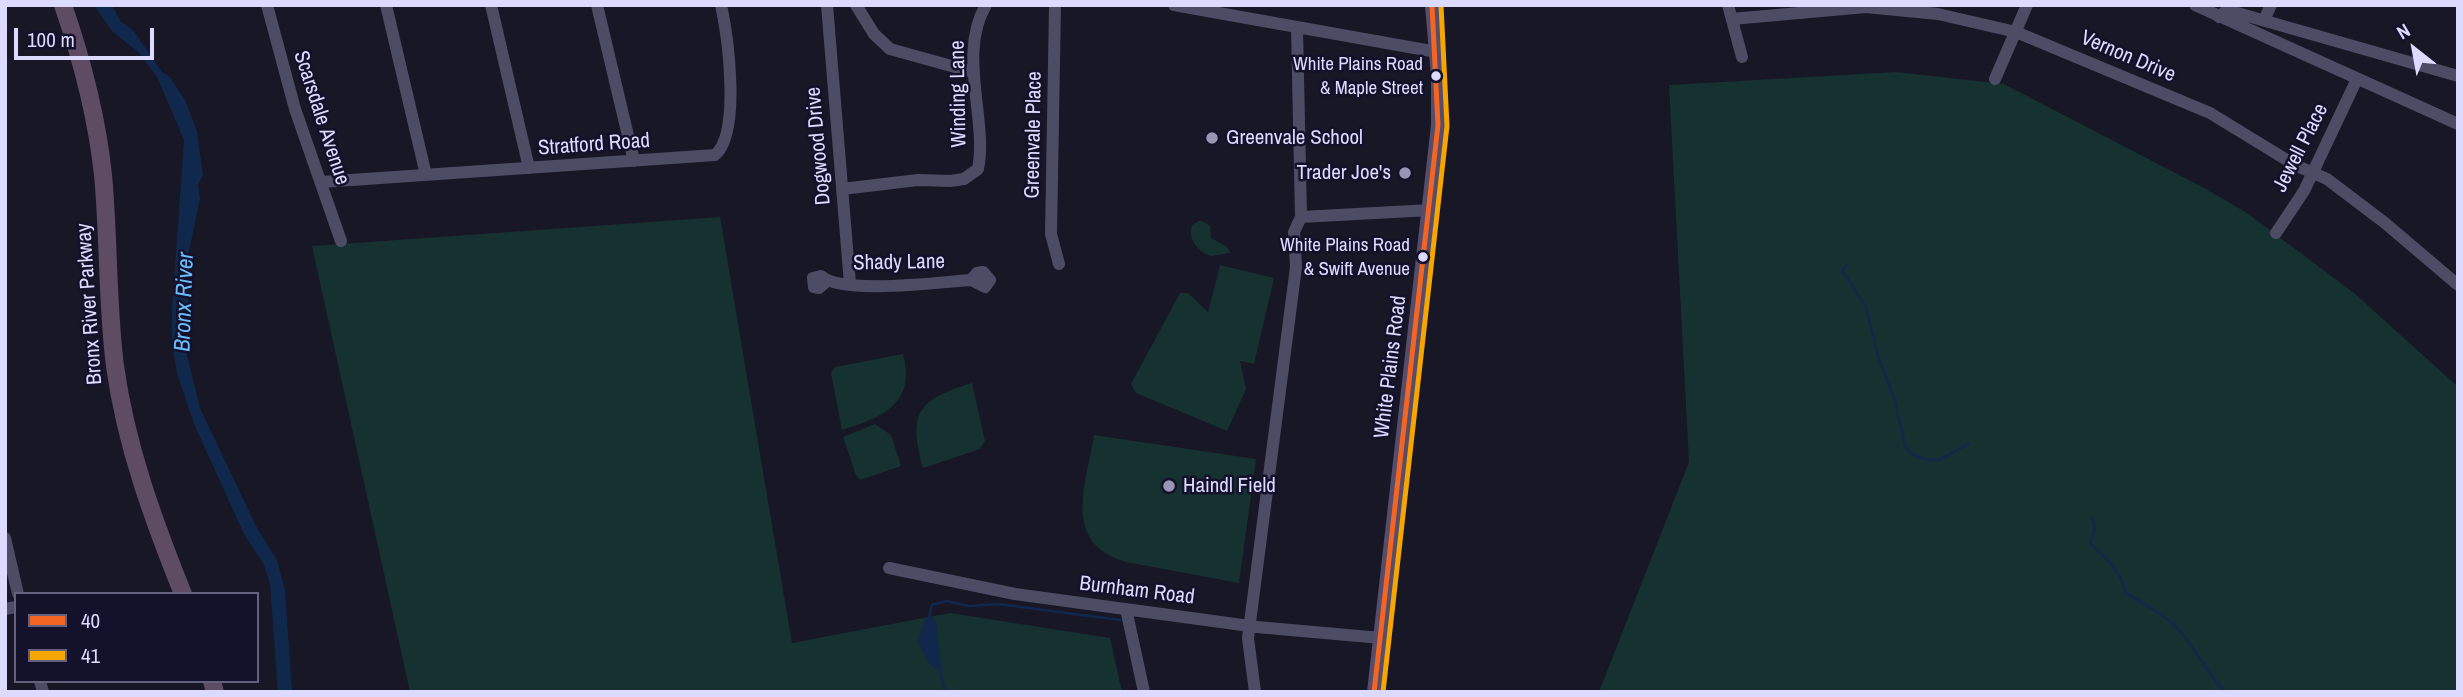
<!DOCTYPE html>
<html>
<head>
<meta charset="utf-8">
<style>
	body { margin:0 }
	#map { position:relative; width:2463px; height:697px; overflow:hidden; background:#181725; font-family:"Archivo Narrow",sans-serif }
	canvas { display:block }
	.frame { position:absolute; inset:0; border:7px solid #dddaff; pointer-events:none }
	.legend { position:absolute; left:14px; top:592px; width:245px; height:91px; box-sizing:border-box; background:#14112b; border:2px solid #646180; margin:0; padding:9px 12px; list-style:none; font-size:21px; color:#dddaff }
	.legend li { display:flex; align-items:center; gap:14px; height:35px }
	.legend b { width:35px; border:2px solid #646180 }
	.north { position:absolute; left:2379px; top:14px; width:70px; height:70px; -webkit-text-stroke:5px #14112b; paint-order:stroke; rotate:329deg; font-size:19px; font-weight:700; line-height:28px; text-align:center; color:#dddaff }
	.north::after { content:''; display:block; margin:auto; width:24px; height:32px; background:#dddaff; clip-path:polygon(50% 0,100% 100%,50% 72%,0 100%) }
	.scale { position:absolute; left:14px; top:28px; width:140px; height:32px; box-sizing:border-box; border:4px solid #dddaff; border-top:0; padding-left:9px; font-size:21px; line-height:24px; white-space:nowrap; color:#dddaff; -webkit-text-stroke:5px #14112b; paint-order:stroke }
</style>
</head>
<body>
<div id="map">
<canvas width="2463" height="697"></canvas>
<div class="frame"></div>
<ul class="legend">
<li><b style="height:9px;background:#f26522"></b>40</li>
<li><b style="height:9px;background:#f7a600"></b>41</li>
</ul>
<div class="north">N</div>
<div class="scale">100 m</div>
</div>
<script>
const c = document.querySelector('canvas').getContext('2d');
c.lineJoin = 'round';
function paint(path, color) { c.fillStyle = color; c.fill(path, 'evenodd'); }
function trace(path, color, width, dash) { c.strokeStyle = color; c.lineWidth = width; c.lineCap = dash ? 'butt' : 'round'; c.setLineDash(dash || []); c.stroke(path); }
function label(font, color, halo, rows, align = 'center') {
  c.font = font + ' "Archivo Narrow",sans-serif'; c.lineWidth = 5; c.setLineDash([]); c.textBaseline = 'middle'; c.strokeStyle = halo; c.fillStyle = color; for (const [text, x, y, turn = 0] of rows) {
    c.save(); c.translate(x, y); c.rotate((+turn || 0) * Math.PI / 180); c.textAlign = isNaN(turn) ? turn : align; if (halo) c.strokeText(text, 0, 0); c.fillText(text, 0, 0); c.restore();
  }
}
paint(new Path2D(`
	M 1896,72 L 2004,84 L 2206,189 L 2247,213 L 2354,293 L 2456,385 L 2458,692 L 1599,692 L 1689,462 L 1669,85 Z
	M 720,217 L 792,643 L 950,613 L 1110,638 L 1122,692 L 410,692 L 312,246 Z
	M 1201,220 L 1210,226 L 1211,238 L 1226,246 L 1231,253 L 1211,256 C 1197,250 1188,241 1192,225 Z
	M 1220,265 L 1274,278 L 1254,364 L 1240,361 L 1246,389 L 1227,431 L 1136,393 L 1131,384 L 1180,293 L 1188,293 L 1208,312 Z
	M 903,354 C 916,404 883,417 842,430 L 831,373 L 835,367 Z
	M 972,383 L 985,441 L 980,449 L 923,468 C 908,413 917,400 972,383 Z
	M 875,424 L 891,435 L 901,466 L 860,480 L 856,475 L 843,437 Z
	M 1094,435 L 1256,459 L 1239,583 L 1126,562 C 1061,543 1086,485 1094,435 Z`), '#153130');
paint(new Path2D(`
	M 94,5 L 112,5 L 120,21 L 133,30 L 162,72 L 169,76 L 185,100 L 197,131 L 203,175 L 198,185 L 200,199 L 189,251 L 187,355 L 200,408 L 256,526 L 277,560 L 285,590 L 292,692 L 278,692 L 270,584 L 264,565 L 244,534 L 194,424 L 177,373 L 172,343 L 172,308 L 184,140 L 157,77 L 139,53 L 112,31 Z
	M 926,617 L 932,617 L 937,625 C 935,643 943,655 941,672 L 929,664 L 918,642 Z`), '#10284c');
trace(new Path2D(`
	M 1847,265 L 1842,270 L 1866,307 L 1879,359 L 1895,401 L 1905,446 L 1913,455 L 1927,460 L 1939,460 L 1968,444
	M 2092,516 L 2095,529 L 2090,543 C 2105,559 2121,569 2125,592 C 2141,604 2161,611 2175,626 C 2196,646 2205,673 2226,692
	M 929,617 L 932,605 L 947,601 L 969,606 L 998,604 L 1120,620
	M 940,673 L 945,692`), '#10284c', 2.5);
trace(new Path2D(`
	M 267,5 L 295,109 L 341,241
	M 386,5 L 426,175
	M 491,5 L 529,168
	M 597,5 L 634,161
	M 827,5 L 850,284
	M 856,5 L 874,34 L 890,49 L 973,72
	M 1055,5 L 1051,234 L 1059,264
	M 1174,5 L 1437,52
	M 1728,5 L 1742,57
	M 2195,5 L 2458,124
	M 2219,17 L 2227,10 L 2458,76
	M 1732,19 L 1866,7 L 1938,14 L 2016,32 L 2210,113 L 2295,165 L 2327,179 L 2385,223 L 2458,285
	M 2264,20 L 2271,5
	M 1995,79 L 2027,5
	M 322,182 L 715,155 C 741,133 728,37 721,5
	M 842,189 L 918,180 L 950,181 L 964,179 L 978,169 C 988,120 957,54 986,5
	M 1301,217 L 1431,210
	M 2276,233 L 2304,191 L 2357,79
	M 827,281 L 819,288 L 814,287 L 813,278 L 821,276 C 842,295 941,282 971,280 L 985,287 L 990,280 L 983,272 L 977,273 L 971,280
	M 5,538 L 18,594
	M 889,568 L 1015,594 L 1257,627 L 1381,638
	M 5,609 L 16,607
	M 1126,609 L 1144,692
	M 40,681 L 43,692
	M 1255,692 L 1248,638 L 1296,267 L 1294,232 L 1301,217 L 1297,28`), '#4c4c65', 12);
trace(new Path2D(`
	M 1374,692 L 1438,125 L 1438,77 L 1432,5`), '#554d6a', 14);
trace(new Path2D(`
	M 63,5 C 82,60 97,118 103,175 C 109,239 107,303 115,366 C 126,446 153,519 183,594
	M 212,681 L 215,692`), '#5e4c65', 18);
trace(new Path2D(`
	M 1374,692 L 1438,125 L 1432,5`), '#f26522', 5);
trace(new Path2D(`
	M 1383,692 L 1447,126 L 1441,5`), '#f7a600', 5);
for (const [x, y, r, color] of [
	[1436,76,6,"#dddaff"],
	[1212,138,7,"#9896b3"],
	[1405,173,7,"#9896b3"],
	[1423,257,6,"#dddaff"],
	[1169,486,7,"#9896b3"]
]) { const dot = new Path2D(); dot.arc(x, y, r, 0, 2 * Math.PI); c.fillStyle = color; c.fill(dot); trace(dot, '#14112b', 2.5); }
label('19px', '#dddaff', '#14112b', [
	["White Plains Road",1423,65],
	["& Maple Street",1423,89],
	["White Plains Road",1410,246],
	["& Swift Avenue",1410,270]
], 'right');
label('21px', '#dddaff', '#14112b', [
	["Vernon Drive",2128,57,23],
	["Winding Lane",959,94,-91],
	["Scarsdale Avenue",321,118,72],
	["Greenvale Place",1034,135,-89],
	["Stratford Road",594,145,-4],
	["Dogwood Drive",819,146,-95],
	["Jewell Place",2301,148,-63],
	["Shady Lane",899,263,-1],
	["Bronx River Parkway",90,304,-94],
	["White Plains Road",1391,367,-83],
	["Burnham Road",1137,591,7]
]);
label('21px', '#dddaff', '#14112b', [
	["Greenvale School",1226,138],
	["Trader Joe's",1391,173,"right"],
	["Haindl Field",1183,486]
], 'left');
label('italic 23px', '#69beff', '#14112b', [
	["Bronx River",185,302,-88]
]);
</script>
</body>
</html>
